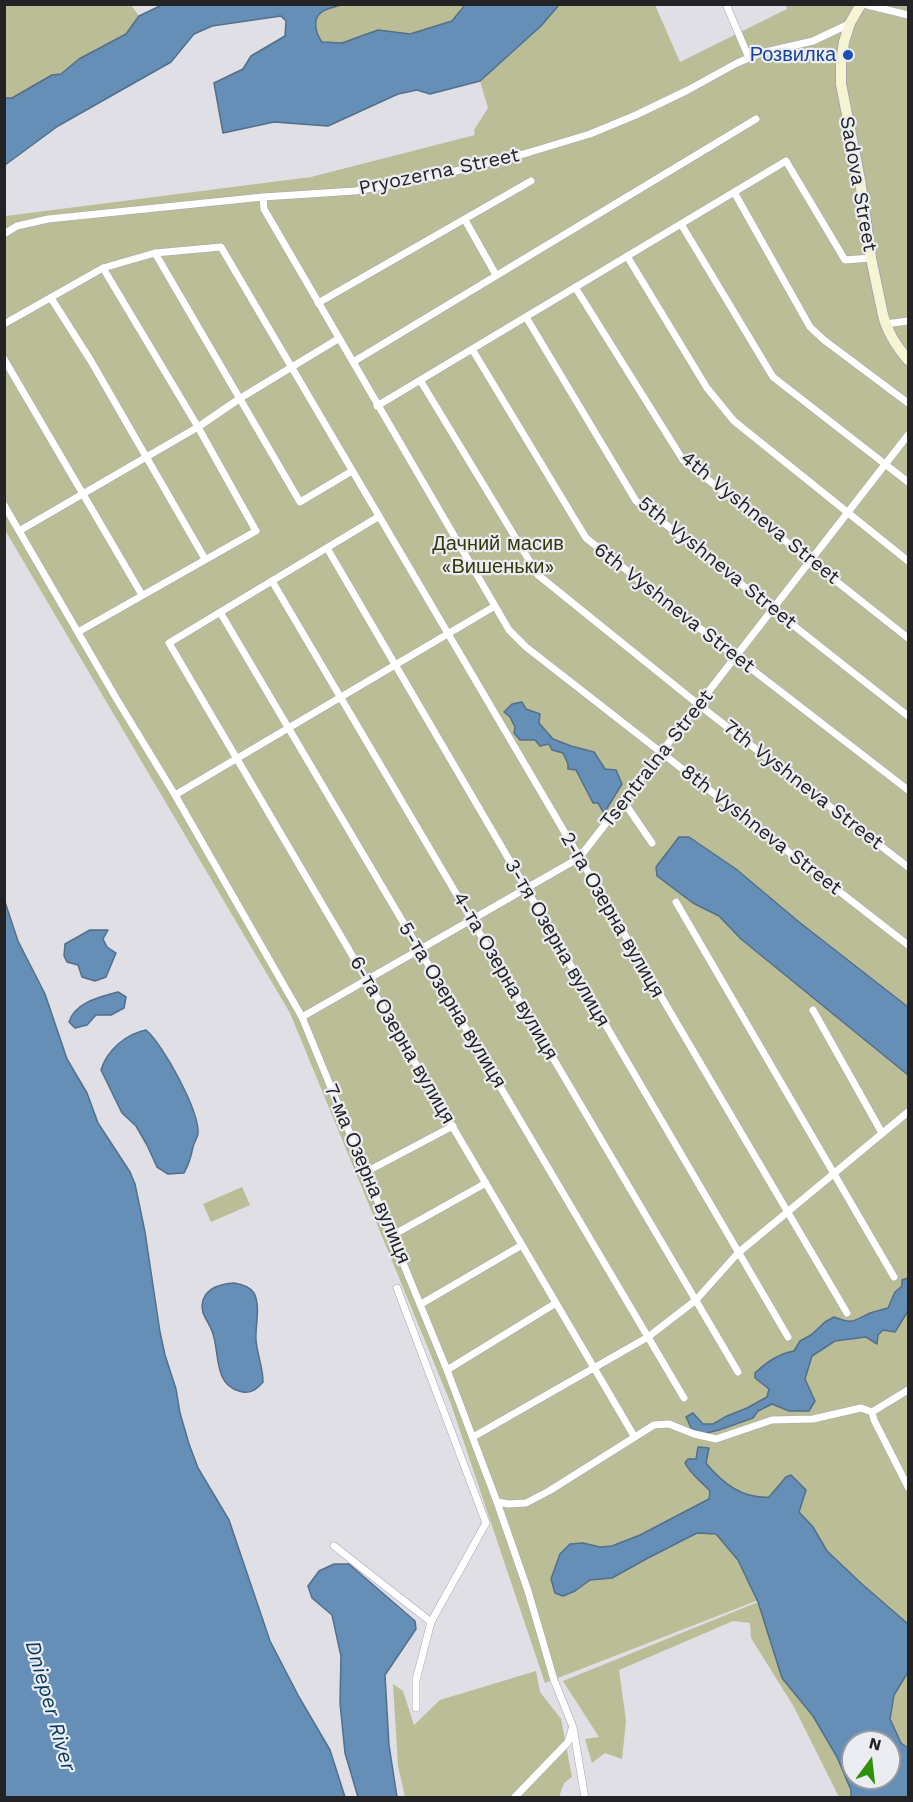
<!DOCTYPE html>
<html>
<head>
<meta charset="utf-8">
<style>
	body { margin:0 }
	#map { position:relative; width:913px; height:1802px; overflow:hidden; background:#dfdfe5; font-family:"Work Sans",sans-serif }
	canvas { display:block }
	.frame { position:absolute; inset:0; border:6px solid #232325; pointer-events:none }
	.north { position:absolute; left:841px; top:1730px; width:60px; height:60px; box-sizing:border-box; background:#ecedf2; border:2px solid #9c9ca0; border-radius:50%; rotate:15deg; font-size:16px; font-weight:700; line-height:24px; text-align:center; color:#232325 }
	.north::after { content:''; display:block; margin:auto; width:21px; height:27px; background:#309008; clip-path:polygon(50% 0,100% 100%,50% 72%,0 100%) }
</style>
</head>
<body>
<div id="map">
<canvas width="913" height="1802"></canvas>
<div class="frame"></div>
<div class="north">N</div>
</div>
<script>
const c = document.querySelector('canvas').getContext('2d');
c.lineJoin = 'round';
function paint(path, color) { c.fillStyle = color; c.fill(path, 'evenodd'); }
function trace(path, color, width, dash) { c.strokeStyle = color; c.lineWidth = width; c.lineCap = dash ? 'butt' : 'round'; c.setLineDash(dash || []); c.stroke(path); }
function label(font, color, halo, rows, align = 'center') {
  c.font = font + ' "Work Sans",sans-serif'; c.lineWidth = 4.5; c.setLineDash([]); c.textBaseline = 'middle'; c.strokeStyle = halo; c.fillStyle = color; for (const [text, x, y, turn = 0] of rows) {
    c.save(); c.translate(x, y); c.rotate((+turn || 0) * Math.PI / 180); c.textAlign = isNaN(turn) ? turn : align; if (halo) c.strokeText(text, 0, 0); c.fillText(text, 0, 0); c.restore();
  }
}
paint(new Path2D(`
	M 4,5 L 131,5 L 139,16 L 126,34 L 79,59 L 61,74 L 52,75 L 12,98 L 5,98 Z
	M 341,5 L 465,5 L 452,21 L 410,34 L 378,30 L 341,44 L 322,42 C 318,37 317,34 316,28 C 313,11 327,9 341,5 Z
	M 559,5 L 655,5 L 680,62 L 787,9 L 786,5 L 908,5 L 908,1797 L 856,1797 L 769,1596 L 545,1683 L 451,1404 L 290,1013 L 5,530 L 4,217 L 6,216 L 311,177 L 475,135 L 474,130 L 488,108 L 480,81 L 541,26 ZM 853,1742 L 889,1742 L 889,1778 L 853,1778 Z
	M 242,1187 L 250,1205 L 211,1222 L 203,1204 Z
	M 758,1602 L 782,1678 L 813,1716 L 837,1757 L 851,1790 L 851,1797 L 839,1797 L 794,1707 L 751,1638 L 750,1623 L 733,1621 L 619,1670 L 626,1721 L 622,1759 L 605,1753 L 592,1763 L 585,1739 L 599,1737 L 563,1681 Z
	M 536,1671 L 540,1692 L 561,1719 L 572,1777 L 564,1783 L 559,1797 L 405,1797 L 398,1766 L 393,1684 L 403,1691 L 414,1725 L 440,1700 Z`), '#babd96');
const water = new Path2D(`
	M 162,5 L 341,5 C 327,9 313,11 316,28 C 317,34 318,37 322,42 L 342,43 L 378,30 L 410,34 L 452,21 L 465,5 L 559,5 L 541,26 L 480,81 L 430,94 L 417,90 L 398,94 L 328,126 L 274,122 L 223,133 L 214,83 L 243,69 L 251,56 L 285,36 L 286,21 L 281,16 L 212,26 L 194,34 L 171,62 L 58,126 L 5,165 L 5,98 L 12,98 L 52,75 L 61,74 L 79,59 L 126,34 L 139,16 Z
	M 522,702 L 526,709 L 540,714 L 539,723 L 553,739 L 571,746 L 594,752 L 605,769 L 616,770 L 622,784 L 604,813 L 598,803 L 593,803 L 576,770 L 568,769 L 568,764 L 563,753 L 552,750 L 549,744 L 540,746 L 535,740 L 520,740 L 514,733 L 515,727 L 510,717 L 504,712 L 512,704 Z
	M 679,837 L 689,837 L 736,869 L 799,922 L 908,1007 L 908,1075 L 741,939 L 719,916 L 693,903 L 657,876 L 656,867 Z
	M 5,902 L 18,941 L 45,994 L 67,1059 L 87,1093 L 98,1123 L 130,1172 L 135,1184 L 145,1232 L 160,1332 L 165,1355 L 176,1389 L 180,1413 L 189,1444 L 198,1468 L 229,1520 L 270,1641 L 299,1697 L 330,1750 L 345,1797 L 5,1797 Z
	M 90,930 L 108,930 L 103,939 L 107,947 L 116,953 L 106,977 L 95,981 L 82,977 L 78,965 L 67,962 L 64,956 L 65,944 Z
	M 118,992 L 126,997 L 124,1008 L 111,1015 L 96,1015 L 87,1025 L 75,1028 L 69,1022 C 75,1002 100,997 118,992 Z
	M 146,1030 C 163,1044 200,1112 198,1134 C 197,1138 194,1143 193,1147 C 191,1157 189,1164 184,1173 L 168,1174 L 157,1167 L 147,1145 L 136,1126 L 122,1113 L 101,1070 C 107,1050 126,1034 146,1030 Z
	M 908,1278 L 908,1311 L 895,1332 L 883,1330 L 878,1335 L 877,1344 L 866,1337 L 835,1341 L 812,1356 L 805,1379 L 815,1401 L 809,1411 L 789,1411 L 772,1404 L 758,1411 L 753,1418 L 719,1430 L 702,1434 L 691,1428 L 686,1417 L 693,1413 L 703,1424 L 713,1424 L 727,1416 L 747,1408 L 767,1397 L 769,1389 L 755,1378 L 755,1373 C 767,1362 778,1354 794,1351 L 800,1341 L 811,1335 L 825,1322 L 834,1317 C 852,1324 852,1322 868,1314 C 874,1311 881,1310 888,1308 L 895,1292 L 902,1286 L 902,1280 Z
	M 234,1283 C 241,1284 249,1286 254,1293 C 261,1306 255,1326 256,1340 C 257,1354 263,1367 263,1382 C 257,1389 250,1395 239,1391 C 213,1384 220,1351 212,1331 C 208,1320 199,1313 203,1300 C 208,1287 221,1284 234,1283 Z
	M 698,1447 L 709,1448 L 706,1463 C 722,1483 743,1499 769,1497 L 786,1477 L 791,1475 L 806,1490 L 799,1512 L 813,1527 L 827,1551 L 863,1585 L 908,1624 L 908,1672 L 894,1695 L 890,1719 L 901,1743 L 908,1748 L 908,1797 L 851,1797 L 851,1790 L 837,1757 L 813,1716 L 782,1678 L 758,1602 L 738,1560 L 716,1534 L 697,1533 L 648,1558 L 612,1578 L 590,1580 L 575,1591 L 563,1596 L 555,1593 L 551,1579 L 560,1554 L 570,1544 L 583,1543 L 600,1547 L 612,1546 L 640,1535 L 709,1499 L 710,1491 C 701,1481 691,1475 685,1463 L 688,1459 L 696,1459 ZM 853,1742 L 889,1742 L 889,1778 L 853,1778 Z
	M 334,1564 L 349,1564 L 415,1621 L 416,1629 L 385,1675 L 389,1745 L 397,1797 L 358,1797 L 345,1753 L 340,1703 L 341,1656 L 332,1615 L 312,1598 L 308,1586 L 319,1571 Z`);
paint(water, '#668fb7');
trace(water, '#526f8b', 1.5);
const street = new Path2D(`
	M 726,4 L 749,58
	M 863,4 L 908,15
	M 734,192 L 810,327 L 824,340 L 908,403
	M 263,197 L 264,209 L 509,630 L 526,647 L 908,945
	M 465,220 L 496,275
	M 681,224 L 773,377 L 908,482
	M 4,234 L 17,226 L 48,219 L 263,197 L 355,191 L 428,178 L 527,153 L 590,134 L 636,115 L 688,90 L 737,63 L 761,53 L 813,41 L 849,24
	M 155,253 L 300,502 L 352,471
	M 627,256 L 707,388 L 734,421 L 908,561
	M 575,287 L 683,460 L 908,638
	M 51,298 L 91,361 L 205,559
	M 318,303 L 531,181
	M 526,317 L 636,501 L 908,716
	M 4,324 L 103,268 L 155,253 L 221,247 L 847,1313
	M 885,324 L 908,321
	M 472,349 L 586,538 L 736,657 L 908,790
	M 4,359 L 142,595
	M 353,362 L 756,119
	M 420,380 L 538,575 L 699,705 L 908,867
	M 377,406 L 786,161 L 845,260 L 871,258
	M 4,505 L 116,698 L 175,795 L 302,1017 L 447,1370 L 497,1502 L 528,1591 L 554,1680 L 573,1727 L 585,1798
	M 378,517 L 169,643 L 634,1436
	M 19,531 L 198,427 L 239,399 L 338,339
	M 327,548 L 788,1337
	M 272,581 L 738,1372
	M 220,612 L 684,1398
	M 78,632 L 256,531 L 198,427 L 103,268
	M 175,795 L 495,606
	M 624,802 L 652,843
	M 676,902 L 894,1277
	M 813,1010 L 882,1133
	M 302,1017 L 579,858 L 908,435
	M 366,1172 L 453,1126
	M 393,1235 L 486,1183
	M 397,1288 L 486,1523 L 431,1622 L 416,1680 L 416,1708
	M 421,1304 L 522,1245
	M 447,1370 L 556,1303
	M 872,1412 L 874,1420 L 908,1487
	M 872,1412 L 908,1390
	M 473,1437 L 648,1337 L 696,1300 L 738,1253 L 908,1112
	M 497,1502 L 509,1504 L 526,1503 L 549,1491 L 654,1425 L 669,1424 L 694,1434 L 716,1439 L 772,1420 L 813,1419 L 861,1408 L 872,1412
	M 334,1546 L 431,1622
	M 514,1798 L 568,1742 L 572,1729`);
const secondary = new Path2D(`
	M 861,4 L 850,23 L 844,42 L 841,63 L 841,84 L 860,180 L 871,258 L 883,315 C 887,332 897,347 908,360`);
trace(street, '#a7a7ad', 8);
trace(secondary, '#a7a7ad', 12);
trace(street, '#fff', 7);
trace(secondary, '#f7f4d4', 10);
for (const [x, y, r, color] of [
	[848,55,6,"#1a4fb4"]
]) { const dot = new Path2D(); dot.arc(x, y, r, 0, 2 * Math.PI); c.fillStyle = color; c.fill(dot); trace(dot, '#ecedf2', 2); }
label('20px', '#164399', '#ecedf2', [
	["Розвилка",836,55]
], 'right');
label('20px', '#232325', '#ecedf2', [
	["Pryozerna Street",439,172,-12],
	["Sadova Street",858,184,80],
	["4th Vyshneva Street",760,518,39],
	["5th Vyshneva Street",717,563,39],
	["6th Vyshneva Street",674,608,38],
	["Tsentralna Street",657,759,-52],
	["7th Vyshneva Street",803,785,38],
	["8th Vyshneva Street",761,830,38],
	["2-га Озерна вулиця",612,915,60],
	["3-тя Озерна вулиця",557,943,60],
	["4-та Озерна вулиця",505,976,60],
	["5-та Озерна вулиця",452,1005,59],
	["6-та Озерна вулиця",402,1040,60],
	["7-ма Озерна вулиця",367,1174,67]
]);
label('20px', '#36370a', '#ecedf2', [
	["Дачний масив",498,544],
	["«Вишеньки»",498,567]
]);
label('italic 21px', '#07385f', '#ecedf2', [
	["Dnieper River",50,1706,74]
]);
</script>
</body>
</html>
